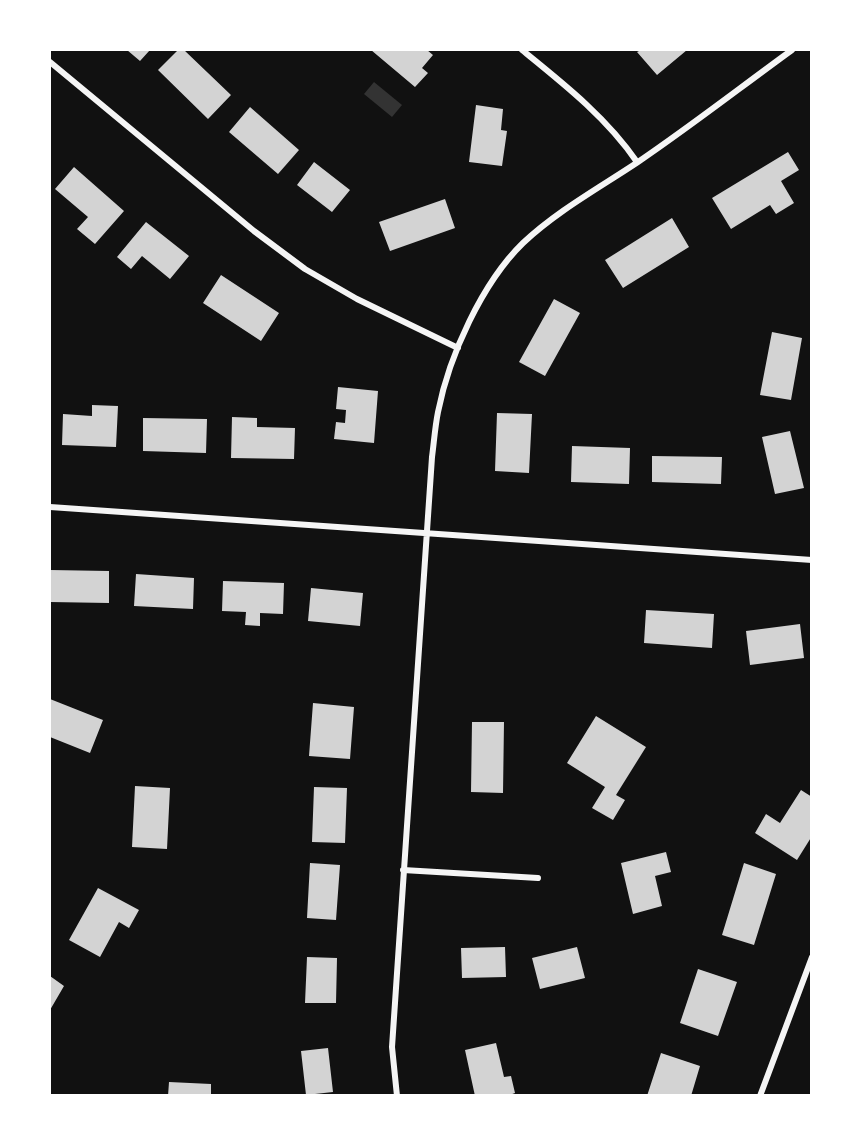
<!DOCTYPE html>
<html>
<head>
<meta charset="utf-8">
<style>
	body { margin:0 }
	#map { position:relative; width:861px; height:1145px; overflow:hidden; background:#111; font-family:"Nunito Sans",sans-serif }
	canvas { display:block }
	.frame { position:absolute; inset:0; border:51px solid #fff; pointer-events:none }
</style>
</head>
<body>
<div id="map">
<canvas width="861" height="1145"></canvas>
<div class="frame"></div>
</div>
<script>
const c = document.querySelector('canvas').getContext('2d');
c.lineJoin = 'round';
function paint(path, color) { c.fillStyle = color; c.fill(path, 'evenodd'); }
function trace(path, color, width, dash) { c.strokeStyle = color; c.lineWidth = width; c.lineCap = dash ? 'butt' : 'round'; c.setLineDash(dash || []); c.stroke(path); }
paint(new Path2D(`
	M 374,82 L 402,105 L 392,117 L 364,94 Z`), '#333');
paint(new Path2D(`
	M 127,50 L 150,50 L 140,61 Z
	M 178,50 L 184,50 L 231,95 L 208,119 L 158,70 Z
	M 371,50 L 427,50 L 433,55 L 422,68 L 428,73 L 415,87 Z
	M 641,50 L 687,50 L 657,75 L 637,52 Z
	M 476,105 L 503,109 L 501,130 L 507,131 L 502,166 L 469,162 Z
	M 250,107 L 299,150 L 278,174 L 229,132 Z
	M 788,152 L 799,170 L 781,181 L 794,203 L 776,214 L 770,205 L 731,229 L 712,198 Z
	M 314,162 L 350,190 L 332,212 L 297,185 Z
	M 74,167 L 124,211 L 95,244 L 77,229 L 88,217 L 55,189 Z
	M 445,199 L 455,228 L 390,251 L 379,222 Z
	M 672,218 L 689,247 L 623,288 L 605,260 Z
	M 146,222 L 189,256 L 170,279 L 142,256 L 131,269 L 117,257 Z
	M 221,275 L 279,313 L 261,341 L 203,303 Z
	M 554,299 L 580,313 L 545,376 L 519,362 Z
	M 772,332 L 802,338 L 791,400 L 760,395 Z
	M 338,387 L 378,391 L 374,443 L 334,439 L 336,422 L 345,423 L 346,410 L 336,409 Z
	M 92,405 L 118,406 L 116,447 L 62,445 L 63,414 L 92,416 Z
	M 497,413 L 532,414 L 529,473 L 495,471 Z
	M 232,417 L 257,418 L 257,427 L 295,428 L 294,459 L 231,458 Z
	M 143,418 L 207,419 L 206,453 L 143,451 Z
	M 790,431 L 804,488 L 775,494 L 762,437 Z
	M 572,446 L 630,448 L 629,484 L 571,482 Z
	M 652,456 L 722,457 L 721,484 L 652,482 Z
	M 50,570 L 109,571 L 109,603 L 50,602 Z
	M 136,574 L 194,578 L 193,609 L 134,606 Z
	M 223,581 L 284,583 L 283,614 L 260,613 L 260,626 L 245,625 L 246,612 L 222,611 Z
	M 311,588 L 363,593 L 360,626 L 308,621 Z
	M 646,610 L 714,614 L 712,648 L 644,643 Z
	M 800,624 L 804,658 L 750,665 L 746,631 Z
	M 50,699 L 103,720 L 90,753 L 50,737 Z
	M 313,703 L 354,707 L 350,759 L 309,756 Z
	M 596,716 L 646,747 L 616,795 L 625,800 L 613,820 L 592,808 L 605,787 L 567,763 Z
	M 472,722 L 504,722 L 503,793 L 471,792 Z
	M 135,786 L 170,788 L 167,849 L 132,847 Z
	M 314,787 L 347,788 L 345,843 L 312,842 Z
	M 801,790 L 812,797 L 812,836 L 797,860 L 755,833 L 766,814 L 780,823 Z
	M 666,852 L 671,872 L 655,876 L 662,906 L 633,914 L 621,863 Z
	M 310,863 L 340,865 L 336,920 L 307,918 Z
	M 744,863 L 776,874 L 754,945 L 722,935 Z
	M 98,888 L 139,910 L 129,928 L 119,922 L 100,957 L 69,940 Z
	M 505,947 L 506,977 L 462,978 L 461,948 Z
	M 577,947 L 585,978 L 540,989 L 532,958 Z
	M 307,957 L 337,958 L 336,1003 L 305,1003 Z
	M 698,969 L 737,982 L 718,1036 L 680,1023 Z
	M 50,976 L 64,986 L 50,1010 Z
	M 496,1043 L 504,1077 L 511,1076 L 515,1093 L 507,1096 L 475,1096 L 465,1050 Z
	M 328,1048 L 333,1092 L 306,1095 L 301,1051 Z
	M 661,1053 L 700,1066 L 691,1096 L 647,1096 Z
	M 169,1082 L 211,1084 L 211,1096 L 168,1096 Z`), '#d3d3d3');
trace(new Path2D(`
	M 522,50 C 564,84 607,118 637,162
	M 50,62 L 254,231 L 305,269 L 357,299 L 458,348
	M 50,507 L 812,560
	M 403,870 L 538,878
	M 397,1096 L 392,1047 L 432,457 C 434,442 435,427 438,412 C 449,356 482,283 523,243 C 557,211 599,188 638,162 C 691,126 741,87 792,50
	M 760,1096 L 812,957`), '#f5f5f5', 6);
</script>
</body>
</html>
